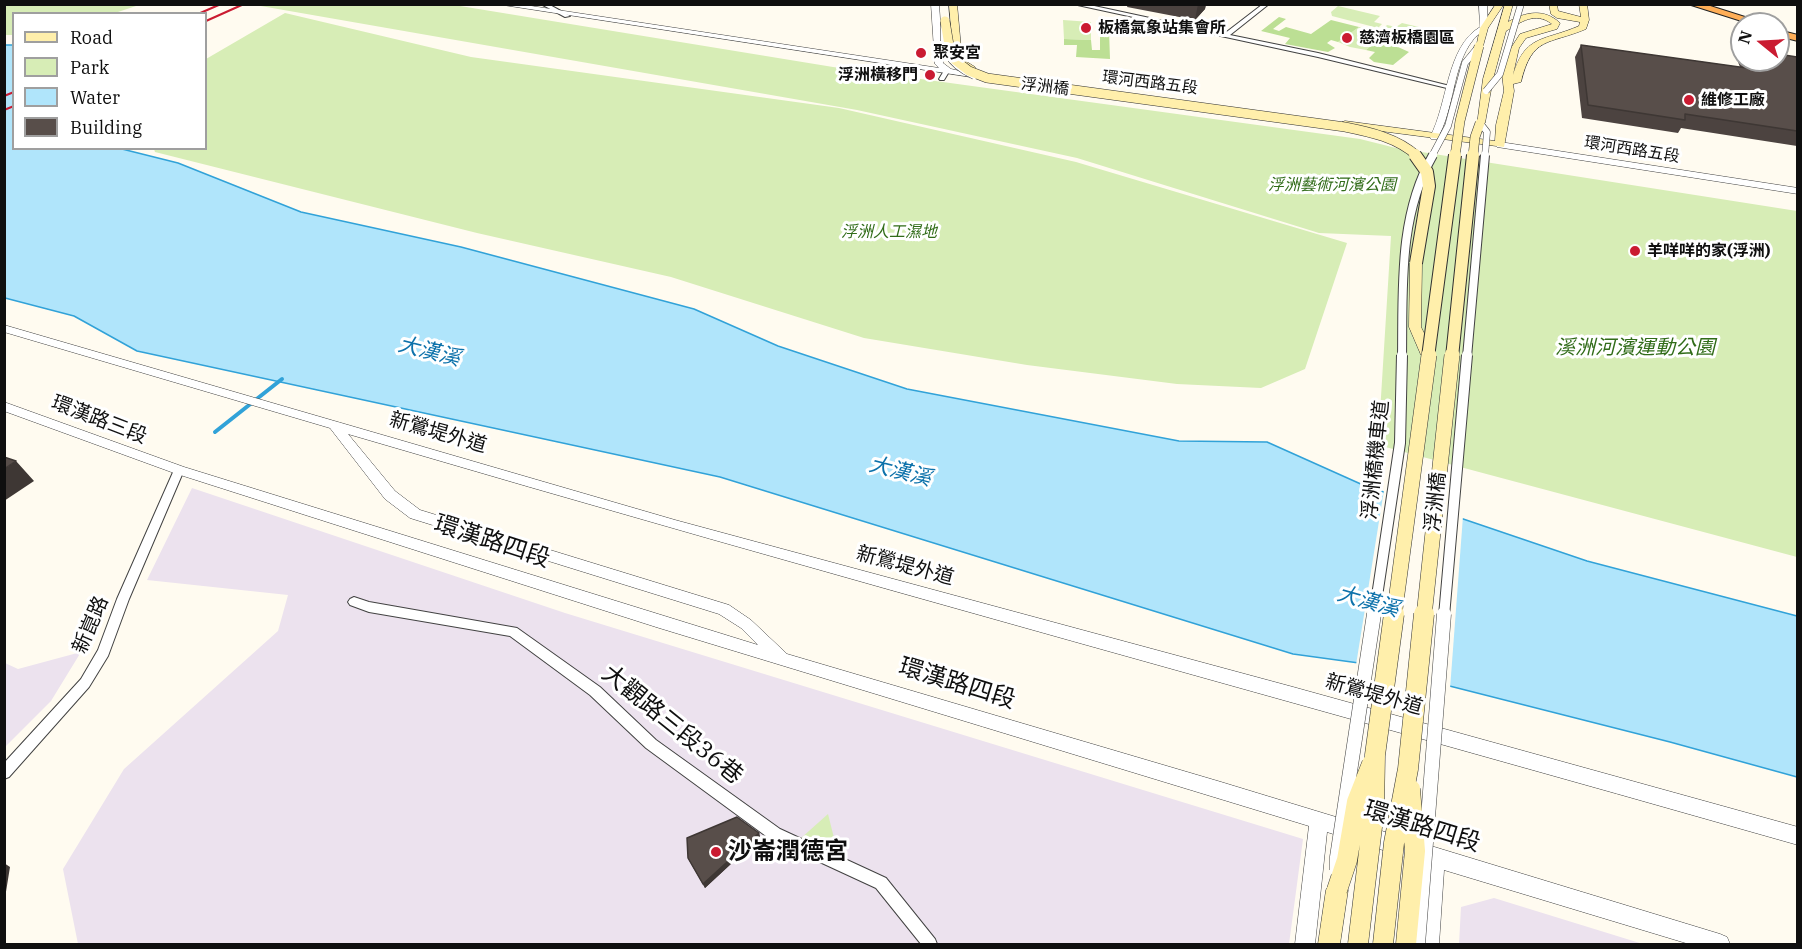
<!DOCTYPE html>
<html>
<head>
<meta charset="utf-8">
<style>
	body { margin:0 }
	#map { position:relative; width:1802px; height:949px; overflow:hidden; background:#fffbf0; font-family:"IBM Plex Serif",serif }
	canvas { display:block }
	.frame { position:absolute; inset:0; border:6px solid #0f0f0f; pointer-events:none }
	.legend { position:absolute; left:12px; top:12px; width:195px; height:138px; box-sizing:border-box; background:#fff; border:2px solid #9f9f9f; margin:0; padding:8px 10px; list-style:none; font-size:18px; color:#0f0f0f }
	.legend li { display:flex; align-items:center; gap:12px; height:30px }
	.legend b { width:30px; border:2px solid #9f9f9f }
	.north { position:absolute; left:1730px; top:12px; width:60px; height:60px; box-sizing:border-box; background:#fff; border:2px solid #9f9f9f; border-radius:50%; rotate:288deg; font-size:16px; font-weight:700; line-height:24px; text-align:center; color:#0f0f0f }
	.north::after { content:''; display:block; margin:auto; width:21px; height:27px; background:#ca1b31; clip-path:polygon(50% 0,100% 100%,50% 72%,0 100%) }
</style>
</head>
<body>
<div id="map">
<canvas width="1802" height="949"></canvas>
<div class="frame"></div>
<ul class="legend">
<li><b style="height:8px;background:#ffefab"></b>Road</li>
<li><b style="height:16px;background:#d7edb6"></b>Park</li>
<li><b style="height:16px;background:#b0e5fb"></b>Water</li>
<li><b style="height:16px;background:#584e4a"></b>Building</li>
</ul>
<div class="north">N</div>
</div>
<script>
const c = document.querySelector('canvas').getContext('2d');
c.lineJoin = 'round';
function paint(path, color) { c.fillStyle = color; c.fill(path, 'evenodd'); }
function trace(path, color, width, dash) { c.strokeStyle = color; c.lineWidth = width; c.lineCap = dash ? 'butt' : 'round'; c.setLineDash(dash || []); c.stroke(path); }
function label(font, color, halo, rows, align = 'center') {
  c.font = font + ' "IBM Plex Serif","Noto Sans TC",serif'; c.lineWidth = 6; c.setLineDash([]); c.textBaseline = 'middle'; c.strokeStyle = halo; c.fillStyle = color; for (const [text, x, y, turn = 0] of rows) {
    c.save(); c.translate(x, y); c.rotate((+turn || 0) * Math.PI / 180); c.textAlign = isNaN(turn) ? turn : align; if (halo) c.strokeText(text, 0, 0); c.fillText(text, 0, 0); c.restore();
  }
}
paint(new Path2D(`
	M 192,488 L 565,613 L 1303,839 L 1289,944 L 78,944 L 63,869 L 124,769 L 278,631 L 288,595 L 147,580 Z
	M 81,652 L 51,701 L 5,747 L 5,663 L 18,669 Z
	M 1494,898 L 1643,944 L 1459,944 L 1461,907 Z`), '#ece2ee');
paint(new Path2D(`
	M 4,5 L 139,5 L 115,13 L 14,14 L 13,35 L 5,35 Z
	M 255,5 L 454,5 L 833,67 L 1360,139 L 1396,148 L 1797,211 L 1797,557 L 1378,445 L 1391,236 L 1319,233 L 1077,158 L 857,110 Z
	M 1338,6 L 1380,16 L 1374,22 L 1382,24 L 1378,28 L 1332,16 L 1331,12 Z
	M 285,13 L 471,57 L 839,108 L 1076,162 L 1347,243 L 1305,369 L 1261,388 L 1177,384 L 1027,365 L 864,338 L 671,277 L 477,233 L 155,152 L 154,149 L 206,148 L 206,59 Z
	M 1063,20 L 1091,22 L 1091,40 L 1064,39 Z
	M 1402,23 L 1436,31 L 1426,40 L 1383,29 L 1387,25 L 1396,27 Z
	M 1359,27 L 1385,34 L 1366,50 L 1350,47 L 1338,42 Z
	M 828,814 L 838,854 L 800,839 Z`), '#d7edb6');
paint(new Path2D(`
	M 1279,17 L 1286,19 L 1273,29 L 1279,31 L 1286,27 L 1311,34 L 1331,20 L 1359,27 L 1338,42 L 1331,40 L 1327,43 L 1335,48 L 1328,52 L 1285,44 L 1290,38 L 1261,31 Z
	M 1100,30 L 1109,30 L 1110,59 L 1076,57 L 1077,45 L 1064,45 L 1064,39 L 1091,40 L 1092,50 L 1100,50 Z
	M 1385,34 L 1406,39 L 1398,47 L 1409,52 L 1393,65 L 1374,62 L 1369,58 L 1375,52 L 1366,50 Z`), '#bcdf94');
const water = new Path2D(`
	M 5,45 L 13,45 L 14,148 L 122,149 L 178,163 L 301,212 L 461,247 L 694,309 L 778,346 L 907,389 L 1179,441 L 1267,442 L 1363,485 L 1587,561 L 1797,616 L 1797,777 L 1670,742 L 1359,663 L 1293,654 L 720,477 L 137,351 L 74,316 L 5,298 Z`);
paint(water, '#b0e5fb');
trace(water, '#31a2d8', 1.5);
paint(new Path2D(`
	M 1384,490 L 1463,516 L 1450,689 L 1356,665 Z`), '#fffbf0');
trace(new Path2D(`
	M 215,432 L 282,379`), '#31a2d8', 4);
const minor = new Path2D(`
	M 541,4 L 548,4 L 570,16 L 565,17 Z
	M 1073,4 L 1085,4 L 1224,34 L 1263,4 L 1269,4 L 1230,35 L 1318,53 L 1454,87 L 1451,89 L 1318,57 Z
	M 945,69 L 950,70 L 944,80 L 940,80 L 939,79 Z
	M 179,466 L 184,470 L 129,599 L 108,656 L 89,687 L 9,777 L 4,779 L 4,763 L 81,679 L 98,650 L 117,599 L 174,470 Z
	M 354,597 L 369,602 L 517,628 L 600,687 L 656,740 L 780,829 L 886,878 L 935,939 L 937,944 L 921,944 L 876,888 L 770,839 L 646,748 L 590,695 L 510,636 L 369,612 L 350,605 L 348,602 L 350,599 Z`);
const tertiary = new Path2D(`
	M 497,4 L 518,4 L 939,68 L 935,64 L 931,4 L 939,4 L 943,63 L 951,69 L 982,76 L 978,78 Z
	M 1479,4 L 1487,4 L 1488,28 C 1483,32 1476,35 1473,40 C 1452,66 1455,109 1437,139 L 1431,139 L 1430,137 C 1448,104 1446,47 1480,27 Z
	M 1500,142 L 1798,188 L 1798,194 L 1497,147 L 1495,145 Z
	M 4,325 L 675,520 L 1293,687 L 1798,827 L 1798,845 C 1314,707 830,576 348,434 L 395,491 L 420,510 L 729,605 L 751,620 L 787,654 L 1221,782 L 1720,934 L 1727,937 L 1730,944 L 1689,944 L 1444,870 L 1439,944 L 1419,944 L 1426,864 L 1327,832 L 1315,944 L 1295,944 L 1309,826 L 656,627 L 174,473 L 4,411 L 4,402 L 184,467 L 758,645 L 741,628 L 719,614 L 410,518 L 385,499 L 330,428 L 4,332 Z`);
const secondary = new Path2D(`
	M 949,4 L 957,4 L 962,59 L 975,67 L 975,71 L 969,71 L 954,60 Z
	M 1496,4 L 1504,4 L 1488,28 L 1483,46 L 1476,48 L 1480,28 Z
	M 1505,4 L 1513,4 L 1508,22 C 1525,12 1544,8 1560,23 L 1557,29 L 1526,38 L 1519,48 L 1512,79 C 1524,34 1542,42 1579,26 L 1580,22 L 1557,18 L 1551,14 L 1549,4 L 1557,4 L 1558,11 L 1581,17 L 1579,4 L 1587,4 L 1589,20 L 1586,29 C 1548,45 1532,36 1521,82 L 1513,84 L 1514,91 L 1504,147 L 1342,126 L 1342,122 L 1345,121 L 1495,141 L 1496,125 L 1504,91 L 1502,74 L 1511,48 L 1520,34 L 1552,24 C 1535,11 1521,22 1506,31 L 1493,79 L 1485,123 L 1477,125 L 1483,79 Z
	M 1416,259 L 1422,263 L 1421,327 L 1435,355 L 1428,359 L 1421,355 L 1409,327 L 1410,263 Z
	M 1337,879 L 1344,883 L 1348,890 L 1340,944 L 1318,944 L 1326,890 L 1330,883 Z`);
const trunk = new Path2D(`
	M 1688,4 L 1704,4 L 1767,24 L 1751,24 Z
	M 1778,30 L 1798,35 L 1798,41 L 1778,36 Z`);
trace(minor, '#424242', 2);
trace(tertiary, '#424242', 1);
trace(secondary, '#313131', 1);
trace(trunk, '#202020', 2);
paint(minor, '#fff');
paint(tertiary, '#fff');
paint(secondary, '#ffefab');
paint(trunk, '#ffae57');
trace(new Path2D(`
	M 198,14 L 221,4
	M 206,21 L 244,4
	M 4,96 L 14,92
	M 4,110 L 14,106`), '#ca1b31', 2);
const minorBridgeFar3 = new Path2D(`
	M 945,21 C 940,49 948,64 974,76
	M 1486,91 L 1500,74 L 1521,4
	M 1480,123 L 1487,132 L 1485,156
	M 1432,156 L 1448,126 L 1465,63 L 1479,46`);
const minorBridgeFar2 = new Path2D(`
	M 1402,357 C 1403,289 1398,216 1433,155
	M 1467,357 L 1485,155`);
const minorBridgeFar1 = new Path2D(`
	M 1374,616 L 1400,443 L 1402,355
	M 1444,616 L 1467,355`);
const minorBridge = new Path2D(`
	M 1337,870 L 1337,857 L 1374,614
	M 1418,944 L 1444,614`);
const secondaryBridgeFar3 = new Path2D(`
	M 945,21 L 951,57 L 969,71 L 987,78 L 1345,127 C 1370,132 1398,138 1417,156
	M 1455,156 L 1460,121 L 1479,46
	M 1473,156 L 1475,137 L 1480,123`);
const secondaryBridgeFar2 = new Path2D(`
	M 1415,155 L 1427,172 L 1429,186 L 1416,263
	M 1428,357 L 1455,155
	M 1452,357 L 1473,155`);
const secondaryBridgeFar1 = new Path2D(`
	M 1394,616 L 1429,355
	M 1424,616 L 1452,355`);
const secondaryBridge = new Path2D(`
	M 1337,890 L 1347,860 L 1357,802 L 1372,764
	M 1358,944 L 1374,810 L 1375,755 L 1394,614
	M 1383,944 L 1394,843 L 1408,769 L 1424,614
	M 1406,944 L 1415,851 L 1410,789`);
trace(minorBridgeFar3, '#424242', 7, []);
trace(minorBridgeFar2, '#424242', 10, []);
trace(minorBridgeFar1, '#424242', 12, []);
trace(minorBridge, '#424242', 15, []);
trace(secondaryBridgeFar3, '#313131', 10, []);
trace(secondaryBridgeFar2, '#313131', 14, []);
trace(secondaryBridgeFar1, '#313131', 16, []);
trace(secondaryBridge, '#313131', 21, []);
trace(minorBridgeFar3, '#fff', 6);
trace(minorBridgeFar2, '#fff', 8);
trace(minorBridgeFar1, '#fff', 10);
trace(minorBridge, '#fff', 14);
trace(secondaryBridgeFar3, '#ffefab', 9);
trace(secondaryBridgeFar2, '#ffefab', 12);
trace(secondaryBridgeFar1, '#ffefab', 15);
trace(secondaryBridge, '#ffefab', 20);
paint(new Path2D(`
	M 1128,4 L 1206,4 L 1205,9 L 1195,20 L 1127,7 Z
	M 1581,45 L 1740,67 L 1738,62 L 1742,55 L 1742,60 L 1778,60 L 1797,57 L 1797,146 L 1681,128 L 1678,133 L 1582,118 L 1575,57 Z
	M 759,833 L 760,837 L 705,888 L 690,862 L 688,858 Z`), '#4c4340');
paint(new Path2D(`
	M 1198,4 L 1206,4 L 1205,9 L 1195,20 Z
	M 16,461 L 34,481 L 4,501 L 4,469 Z
	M 759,833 L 760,837 L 705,888 L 703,884 Z
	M 4,863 L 10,867 L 4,904 Z`), '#3e3734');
const building = new Path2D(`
	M 1581,45 L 1754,69 L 1750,60 L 1778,60 L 1778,54 L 1797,57 L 1797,131 L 1685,114 L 1685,120 L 1588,105 Z
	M 4,457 L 16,461 L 4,469 Z
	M 737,817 L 759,833 L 703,884 L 688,858 L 687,838 Z`);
paint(building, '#584e4a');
trace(building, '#3e3734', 1.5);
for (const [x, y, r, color] of [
	[1086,28,6,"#ca1b31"],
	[1347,38,6,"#ca1b31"],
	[921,53,6,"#ca1b31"],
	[930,75,6,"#ca1b31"],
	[1689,100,6,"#ca1b31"],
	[1635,251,6,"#ca1b31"],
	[716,852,6,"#ca1b31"]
]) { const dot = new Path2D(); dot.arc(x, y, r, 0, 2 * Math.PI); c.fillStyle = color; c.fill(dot); trace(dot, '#fff', 2); }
label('bold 16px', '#0f0f0f', '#fff', [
	["板橋氣象站集會所",1098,28],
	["慈濟板橋園區",1359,38],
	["聚安宮",933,53],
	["浮洲橫移門",918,75,"right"],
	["維修工廠",1701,100],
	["羊咩咩的家(浮洲)",1647,251]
], 'left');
label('16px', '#0f0f0f', '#fff', [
	["環河西路五段",1150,83,7],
	["浮洲橋",1045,87,7],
	["環河西路五段",1632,150,9]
]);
label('italic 16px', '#316c19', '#fff', [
	["浮洲藝術河濱公園",1332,185],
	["浮洲人工濕地",889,232]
]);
label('italic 20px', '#316c19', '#fff', [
	["溪洲河濱運動公園",1635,348]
]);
label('20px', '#0f0f0f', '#fff', [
	["環漢路三段",99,420,21],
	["新鶯堤外道",438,433,16],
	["浮洲橋機車道",1376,460,-84],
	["浮洲橋",1436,502,-84],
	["新鶯堤外道",905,566,15],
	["新崑路",91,625,-67],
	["新鶯堤外道",1374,695,16]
]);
label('italic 21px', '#0d72ab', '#fff', [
	["大漢溪",429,352,14],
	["大漢溪",900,472,14],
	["大漢溪",1368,602,16]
]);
label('24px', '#0f0f0f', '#fff', [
	["環漢路四段",492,542,18],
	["環漢路四段",957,684,17],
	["大觀路三段36巷",672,725,39],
	["環漢路四段",1422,827,17]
]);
label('bold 24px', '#0f0f0f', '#fff', [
	["沙崙潤德宮",728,852]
], 'left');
</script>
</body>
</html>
